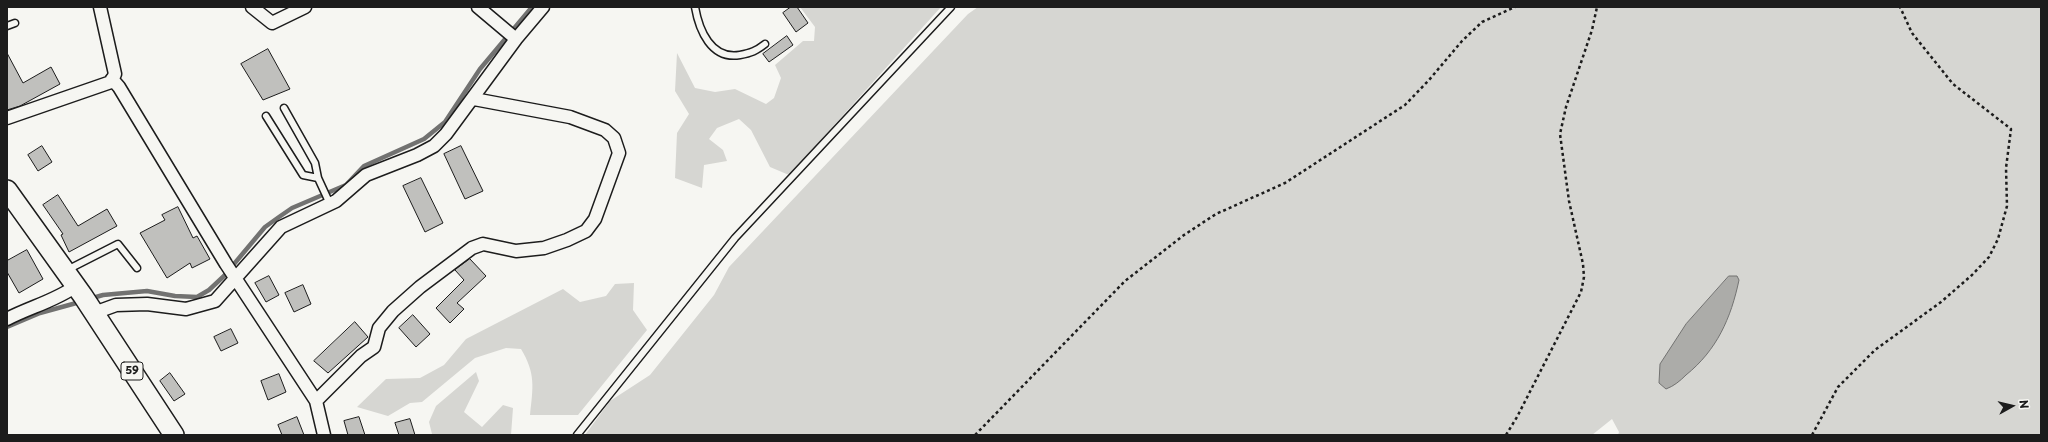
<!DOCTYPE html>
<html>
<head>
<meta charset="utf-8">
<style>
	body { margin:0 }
	#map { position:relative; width:2048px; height:442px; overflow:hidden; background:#f6f6f2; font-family:"Playpen Sans",sans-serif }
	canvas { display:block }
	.frame { position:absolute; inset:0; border:8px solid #1c1c1c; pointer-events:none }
	.north { position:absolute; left:1992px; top:386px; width:40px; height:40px; -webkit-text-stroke:3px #f6f6f2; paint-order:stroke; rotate:82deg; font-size:11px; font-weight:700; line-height:16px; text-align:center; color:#1c1c1c }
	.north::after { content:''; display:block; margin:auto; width:14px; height:18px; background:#1c1c1c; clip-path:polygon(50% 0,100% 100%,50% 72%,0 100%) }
</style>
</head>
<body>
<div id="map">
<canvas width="2048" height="442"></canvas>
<div class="frame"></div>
<div class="north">N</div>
</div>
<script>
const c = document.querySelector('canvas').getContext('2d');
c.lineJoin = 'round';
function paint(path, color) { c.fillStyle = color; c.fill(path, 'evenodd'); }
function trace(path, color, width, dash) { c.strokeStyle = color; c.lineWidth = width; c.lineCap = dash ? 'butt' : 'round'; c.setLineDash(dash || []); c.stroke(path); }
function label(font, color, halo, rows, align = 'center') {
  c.font = font + ' "Playpen Sans",sans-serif'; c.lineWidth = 3; c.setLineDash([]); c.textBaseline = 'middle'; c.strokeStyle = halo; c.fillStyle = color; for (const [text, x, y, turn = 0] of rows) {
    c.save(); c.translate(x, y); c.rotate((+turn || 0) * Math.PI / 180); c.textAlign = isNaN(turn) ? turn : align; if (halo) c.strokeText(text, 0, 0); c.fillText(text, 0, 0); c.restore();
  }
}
paint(new Path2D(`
	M 800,7 L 941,7 L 789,175 L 770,167 L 751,130 L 739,119 L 717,128 L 709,139 L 723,150 L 727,161 L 704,165 L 702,188 L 675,178 L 677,133 L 689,114 L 675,91 L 677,53 L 695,88 L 715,92 L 735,89 L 766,104 L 774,98 L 781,78 L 775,65 L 803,41 L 814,41 L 815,27 Z
	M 978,7 L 2041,7 L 2041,435 L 1618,435 L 1619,432 L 1612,419 L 1592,435 L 585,435 L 610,401 L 650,375 L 714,295 L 729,267 L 968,14 ZM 1739,280 L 1727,321 L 1659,383 L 1661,363 Z
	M 634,283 L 633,310 L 647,330 L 578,415 L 530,415 C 533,387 536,374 521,349 L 506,348 L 475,358 L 422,402 L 410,403 L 388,416 L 357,407 L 386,379 L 420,378 L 444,365 L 466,339 L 563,289 L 580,302 L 606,296 L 615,284 Z
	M 476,372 L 479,381 L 464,412 L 482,427 L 503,405 L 513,408 L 511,435 L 432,434 L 429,422 L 436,406 Z`), '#d6d6d2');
const water = new Path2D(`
	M 1729,276 L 1737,276 L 1739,280 C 1731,318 1717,350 1686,375 C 1680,381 1674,386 1666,389 L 1659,383 L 1660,364 L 1686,324 Z`);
paint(water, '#acaca9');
trace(water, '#727271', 1);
trace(new Path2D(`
	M 89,299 L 103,295 L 147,291 L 175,296 L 197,297 L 209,290 L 224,276 L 265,227 L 279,217 L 292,208 L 346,185 L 364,166 L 424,139 L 445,122 L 480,69 L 532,7
	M 7,327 L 40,313 L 80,302`), '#727271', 4.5);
const building = new Path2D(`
	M 791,7 L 797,7 L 808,23 L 796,32 L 783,13 Z
	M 787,36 L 793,45 L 769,62 L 763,54 Z
	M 268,49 L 290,89 L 263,100 L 241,64 Z
	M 7,53 L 23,83 L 51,67 L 60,84 L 20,106 L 7,110 Z
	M 42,146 L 52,162 L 38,171 L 28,155 Z
	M 461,146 L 483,191 L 465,199 L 444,154 Z
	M 421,178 L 443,223 L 425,232 L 403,186 Z
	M 58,195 L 78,226 L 107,209 L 117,226 L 69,252 L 61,235 L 63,234 L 43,205 Z
	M 178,207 L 193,238 L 197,236 L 210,259 L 192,268 L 190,263 L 167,278 L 140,233 L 165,220 L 162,215 Z
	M 27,250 L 43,279 L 19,293 L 7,272 L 7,261 Z
	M 470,259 L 486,276 L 457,303 L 464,309 L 450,323 L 436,308 L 464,280 L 455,270 Z
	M 269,276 L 279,295 L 266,302 L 255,283 Z
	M 303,285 L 311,304 L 294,312 L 285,293 Z
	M 413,315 L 430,334 L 416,347 L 399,328 Z
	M 355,322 L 368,337 L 328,373 L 314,361 Z
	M 231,329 L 238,343 L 221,351 L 214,337 Z
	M 170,373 L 185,394 L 174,401 L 160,381 Z
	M 279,374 L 286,392 L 268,400 L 261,381 Z
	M 297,417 L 304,435 L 282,435 L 278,425 Z
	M 359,417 L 365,435 L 348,435 L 344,421 Z
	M 410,419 L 415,435 L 399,435 L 395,423 Z`);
paint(building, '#c0c0bd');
trace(building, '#1c1c1c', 1);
const service = new Path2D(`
	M 695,7 C 699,30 711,60 740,55 C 751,53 756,51 765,44
	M 7,26 L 15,23
	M 284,108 L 315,163 L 318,178 L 330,204
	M 266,116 L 303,175 L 318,178
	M 67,270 L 118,244 L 137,268
	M 577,435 L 735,238 L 951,7`);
const minor = new Path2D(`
	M 252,7 L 272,23 L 305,7
	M 478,7 L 516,39
	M 112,79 L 119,87 L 226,264 L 316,401
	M 7,118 L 111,82 L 115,74 L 100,7
	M 94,313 L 116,305 L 147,304 L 186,309 L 215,301 L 281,227 L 336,201 L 366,175 L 417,155 L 434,146 L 446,134 L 516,39 L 543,7
	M 7,319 C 30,307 55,301 76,286
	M 324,435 L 316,401 L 361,356 L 374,347 L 379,328 L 393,311 L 420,287 L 472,248 L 483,244 L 516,251 L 544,248 L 567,240 L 586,231 L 595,219 L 619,153 L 614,138 L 605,130 L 570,117 L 474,99`);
const primary = new Path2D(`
	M 7,190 L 83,296 L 174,435`);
trace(service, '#1c1c1c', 9);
trace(minor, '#1c1c1c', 15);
trace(primary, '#1c1c1c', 22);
trace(new Path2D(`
	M 975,435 L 1125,281 L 1184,235 L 1216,214 L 1285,183 L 1405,105 L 1429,80 L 1462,41 L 1482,22 L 1515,7
	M 1506,435 L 1517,417 L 1581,292 L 1584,277 L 1583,264 L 1569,201 L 1560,134 L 1566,107 L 1592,30 L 1597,7
	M 1812,435 L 1838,387 L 1875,350 L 1941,302 L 1972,275 L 1989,257 L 1998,239 L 2007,206 L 2006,168 L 2011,129 L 1953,84 L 1912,33 L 1900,7`), '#1c1c1c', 2.5, [3, 3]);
trace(service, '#f6f6f2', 6);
trace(minor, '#f6f6f2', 12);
trace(primary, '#f6f6f2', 19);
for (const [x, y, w] of [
	[132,371,22]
]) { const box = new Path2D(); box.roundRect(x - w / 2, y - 9, w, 18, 3); c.fillStyle = '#f6f6f2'; c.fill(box); trace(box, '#1c1c1c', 1); }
label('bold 11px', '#1c1c1c', null, [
	["59",132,371]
]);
</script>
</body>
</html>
